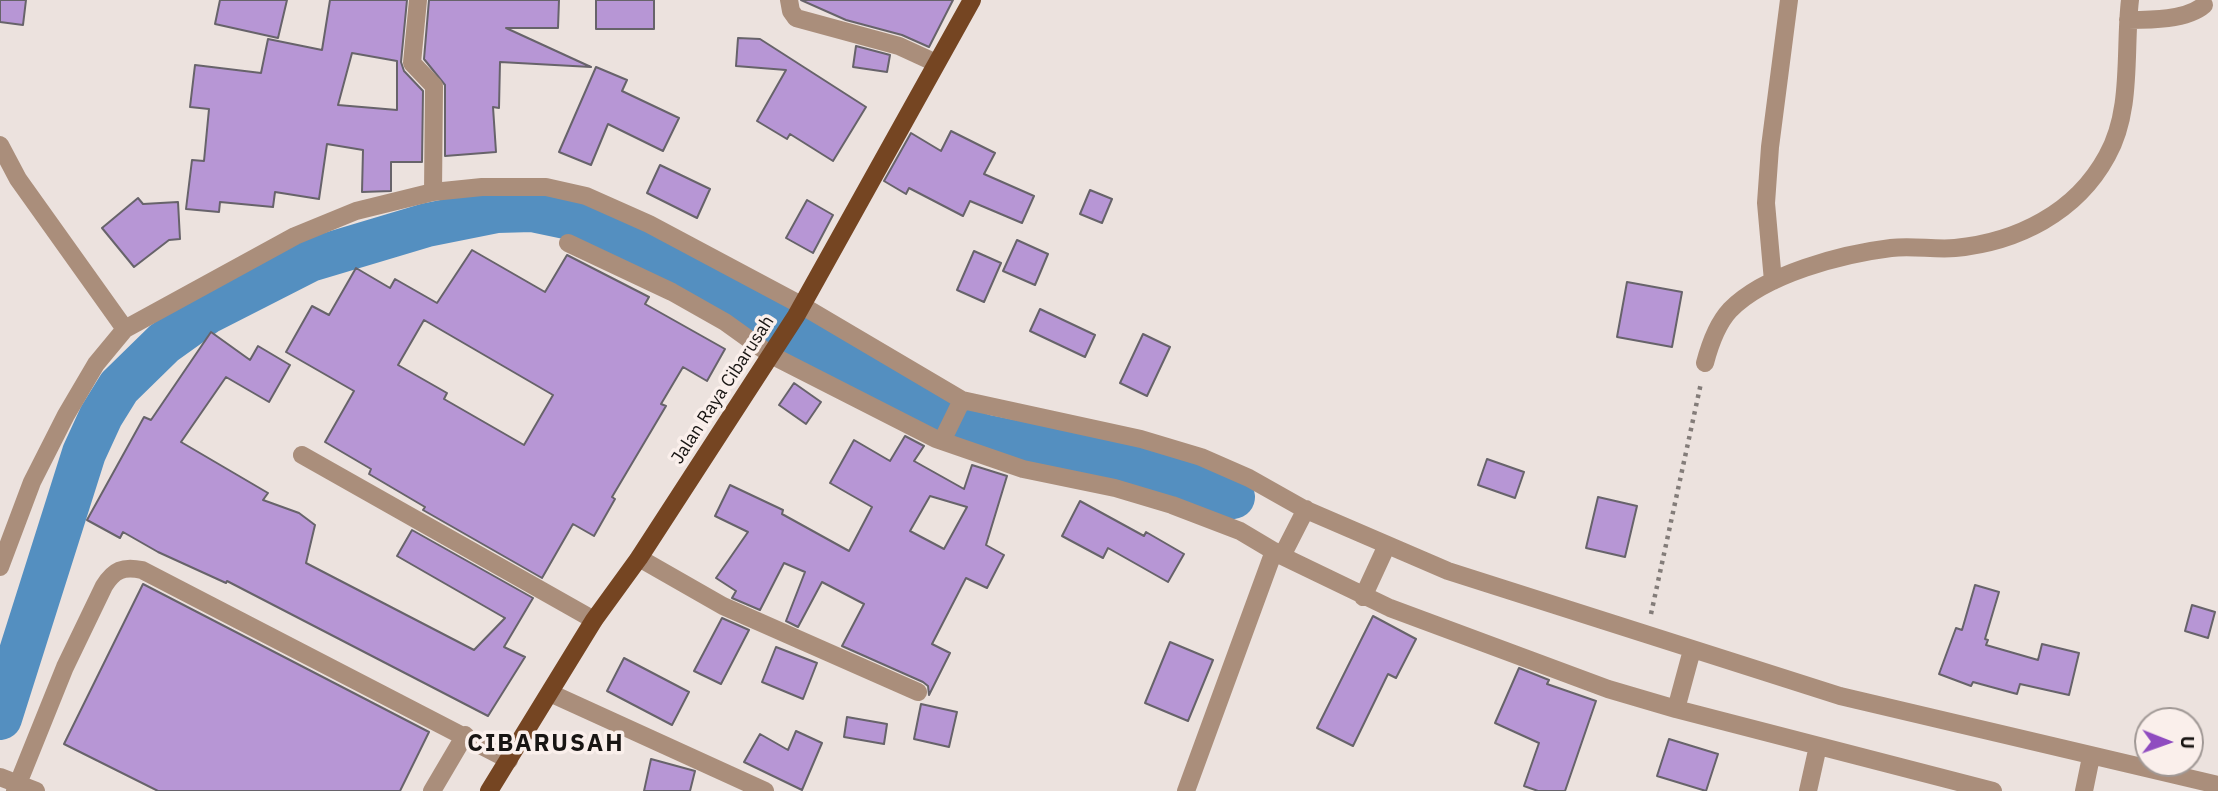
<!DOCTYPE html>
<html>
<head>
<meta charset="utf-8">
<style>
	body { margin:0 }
	#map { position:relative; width:2218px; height:791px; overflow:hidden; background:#ece2de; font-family:"IBM Plex Sans",sans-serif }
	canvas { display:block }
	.north { position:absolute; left:2134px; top:707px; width:70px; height:70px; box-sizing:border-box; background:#faefeb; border:2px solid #a09895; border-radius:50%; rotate:91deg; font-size:19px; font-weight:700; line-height:28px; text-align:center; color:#181513 }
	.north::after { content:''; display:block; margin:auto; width:24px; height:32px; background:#8f4cc0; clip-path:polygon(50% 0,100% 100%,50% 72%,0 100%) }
</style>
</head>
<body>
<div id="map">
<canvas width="2218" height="791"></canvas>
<div class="north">U</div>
</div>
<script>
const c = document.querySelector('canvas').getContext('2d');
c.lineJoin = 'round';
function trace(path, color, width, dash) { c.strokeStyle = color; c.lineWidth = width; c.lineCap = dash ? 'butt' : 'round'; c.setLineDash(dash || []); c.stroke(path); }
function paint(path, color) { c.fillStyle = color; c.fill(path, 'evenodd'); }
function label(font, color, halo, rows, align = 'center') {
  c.font = font + ' "IBM Plex Sans",sans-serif'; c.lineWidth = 7; c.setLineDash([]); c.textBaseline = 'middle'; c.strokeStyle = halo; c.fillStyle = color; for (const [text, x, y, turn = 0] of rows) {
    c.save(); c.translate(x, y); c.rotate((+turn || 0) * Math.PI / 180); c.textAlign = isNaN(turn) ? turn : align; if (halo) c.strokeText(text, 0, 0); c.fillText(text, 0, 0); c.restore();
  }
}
trace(new Path2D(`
	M 0,718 L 84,453 L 101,416 L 119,387 L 164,343 L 206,313 L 310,260 L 427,225 L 497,211 L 532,210 L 594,223 L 629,238 L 706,288 L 819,348 L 926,414 L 983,436 L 1140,467 L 1233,497`), '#548fc0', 44);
const building = new Path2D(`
	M 0,0 L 26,0 L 23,25 L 0,22 Z
	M 220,0 L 287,0 L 278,38 L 215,24 Z
	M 330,0 L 407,0 L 401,62 L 404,71 L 423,91 L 422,162 L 391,162 L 391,191 L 362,192 L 363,150 L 327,144 L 319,199 L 275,192 L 273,207 L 220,202 L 219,212 L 186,209 L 192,160 L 204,161 L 209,109 L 190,107 L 195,65 L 261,73 L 268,39 L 322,50 ZM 352,53 L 397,61 L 397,110 L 338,105 Z
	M 429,0 L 559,0 L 558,28 L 506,28 L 591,67 L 500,62 L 499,108 L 493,107 L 496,152 L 445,156 L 445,85 L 424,59 Z
	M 596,0 L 654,0 L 654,29 L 596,29 Z
	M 801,0 L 953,0 L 929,47 L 902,35 L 846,20 Z
	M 738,38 L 760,39 L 866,107 L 833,161 L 790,134 L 787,139 L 757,121 L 786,70 L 736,66 Z
	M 856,46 L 890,55 L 887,72 L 853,67 Z
	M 596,67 L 627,80 L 622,91 L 679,118 L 663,151 L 608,124 L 591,165 L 559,152 Z
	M 951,131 L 995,153 L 984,174 L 1034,196 L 1022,223 L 970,201 L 963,216 L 909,188 L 906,194 L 884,181 L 911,133 L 941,151 Z
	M 660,165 L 710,189 L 697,218 L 647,193 Z
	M 1090,190 L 1112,199 L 1102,223 L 1080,214 Z
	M 138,198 L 143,204 L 178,202 L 180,239 L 169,240 L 134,267 L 102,228 Z
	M 807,200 L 833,215 L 813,253 L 786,238 Z
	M 1017,240 L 1048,254 L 1035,285 L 1003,271 Z
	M 472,250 L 545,292 L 567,255 L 649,297 L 645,304 L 725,349 L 707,381 L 683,367 L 661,404 L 666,406 L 612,497 L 615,499 L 594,536 L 573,524 L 542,578 L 423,510 L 425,507 L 369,474 L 371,469 L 325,442 L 354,391 L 286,352 L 312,306 L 329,315 L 356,268 L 390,288 L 395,279 L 437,303 ZM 424,320 L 553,395 L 524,445 L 444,399 L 447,393 L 398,365 Z
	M 974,251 L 1001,263 L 984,302 L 957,290 Z
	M 1627,282 L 1682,292 L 1672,347 L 1617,337 Z
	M 1040,309 L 1095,335 L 1085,357 L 1030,331 Z
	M 211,332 L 250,360 L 258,346 L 290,365 L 269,402 L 226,377 L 181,442 L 268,493 L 263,500 L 299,513 L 315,525 L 306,563 L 474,650 L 505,618 L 397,556 L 412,530 L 533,598 L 504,647 L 525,657 L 488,716 L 227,581 L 226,583 L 158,552 L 123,532 L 120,538 L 87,520 L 144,417 L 151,420 Z
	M 1143,334 L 1170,347 L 1147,396 L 1120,383 Z
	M 794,383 L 821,402 L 806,424 L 779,405 Z
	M 905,436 L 924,446 L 914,461 L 964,489 L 972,465 L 1007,476 L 986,545 L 1004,555 L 987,588 L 966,578 L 932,644 L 950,653 L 929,695 L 928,686 L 923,682 L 842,646 L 864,604 L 822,582 L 798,627 L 786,621 L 805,572 L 784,563 L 760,610 L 732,598 L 736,591 L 716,578 L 748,532 L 715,516 L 730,485 L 783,510 L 782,514 L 849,551 L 872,507 L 830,483 L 854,440 L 890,461 ZM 930,496 L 967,507 L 944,549 L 910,531 Z
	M 1487,459 L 1524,472 L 1515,498 L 1478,485 Z
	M 1598,497 L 1637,506 L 1625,557 L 1586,548 Z
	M 1080,501 L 1144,536 L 1146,532 L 1184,554 L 1168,582 L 1108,548 L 1103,558 L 1062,536 Z
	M 143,584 L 429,732 L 400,791 L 158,791 L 64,744 Z
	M 1975,585 L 1999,592 L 1985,639 L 1988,640 L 1986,645 L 2038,660 L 2042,644 L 2079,653 L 2069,695 L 2020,684 L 2017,694 L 1973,682 L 1971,686 L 1939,674 L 1956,628 L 1962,630 Z
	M 2192,605 L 2215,612 L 2208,638 L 2185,631 Z
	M 1373,616 L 1416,639 L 1396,678 L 1388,674 L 1353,746 L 1317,728 Z
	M 722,618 L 749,630 L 721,684 L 694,671 Z
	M 1170,642 L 1213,660 L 1188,721 L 1145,703 Z
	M 776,647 L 817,663 L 803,699 L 762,682 Z
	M 624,658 L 689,692 L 672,725 L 607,691 Z
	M 1519,668 L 1549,680 L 1547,684 L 1596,701 L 1565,791 L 1538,791 L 1524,786 L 1539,743 L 1495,723 Z
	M 921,704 L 957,712 L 949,747 L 914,739 Z
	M 847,717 L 887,724 L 884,744 L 844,737 Z
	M 796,731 L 822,743 L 802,790 L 744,762 L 760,734 L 788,750 Z
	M 1669,739 L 1718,754 L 1706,791 L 1657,776 Z
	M 651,759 L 695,771 L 690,791 L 644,791 Z`);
paint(building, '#b796d5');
trace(building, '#67636a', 2);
trace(new Path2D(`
	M 1651,614 L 1701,383`), '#837c79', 4.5, [3.5, 5]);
trace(new Path2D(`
	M 418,0 L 412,63 L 434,86 L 433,192
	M 789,0 L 791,11 L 796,18 L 899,46 L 936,63
	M 2128,20 C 2150,20 2187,20 2204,5
	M 0,145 L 18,179 L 125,329
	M 568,243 L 672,292 L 725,322 L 771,355 L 936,439 L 1023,469 L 1115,488 L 1172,505 L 1240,531 L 1282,556 L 1390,608 L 1608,689 L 1676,709 L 1692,650
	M 1773,281 L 1766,203 L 1770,147 L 1789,0
	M 1705,363 C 1710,344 1717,324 1730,310 C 1765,274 1842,254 1891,248 C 1912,245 1934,250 1955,248 C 2017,242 2076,213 2107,156 C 2133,110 2124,50 2130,0
	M 942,441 L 962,400
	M 302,455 L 594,620
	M 1282,556 L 1306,509
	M 639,558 L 723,606 L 918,692
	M 0,567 L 32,482 L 66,415 L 96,364 L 125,329 L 295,236 L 356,211 L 433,192 L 482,187 L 546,187 L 586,196 L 649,224 L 801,305 L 962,400 L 1141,439 L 1201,457 L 1249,478 L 1304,509 L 1448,571 L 1840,696 L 2218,785
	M 1363,597 L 1387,545
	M 550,693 L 765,791
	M 1676,709 L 1993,791
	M 0,777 L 36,791
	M 15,791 L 65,667 L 104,586 C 114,570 123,566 142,570 L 509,760
	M 432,791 L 465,735
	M 1186,791 L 1274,551
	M 1808,791 L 1818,746
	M 2084,791 L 2091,757`), '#aa8e7b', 18);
trace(new Path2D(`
	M 489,791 L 594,620 L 639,558 L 796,316 L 972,0`), '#754522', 18);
label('18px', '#181513', '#faefeb', [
	["Jalan Raya Cibarusah",723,390,-57]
]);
c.letterSpacing = '2px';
label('bold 24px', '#181513', '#faefeb', [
	["CIBARUSAH",546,744]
]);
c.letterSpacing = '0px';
</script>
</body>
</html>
